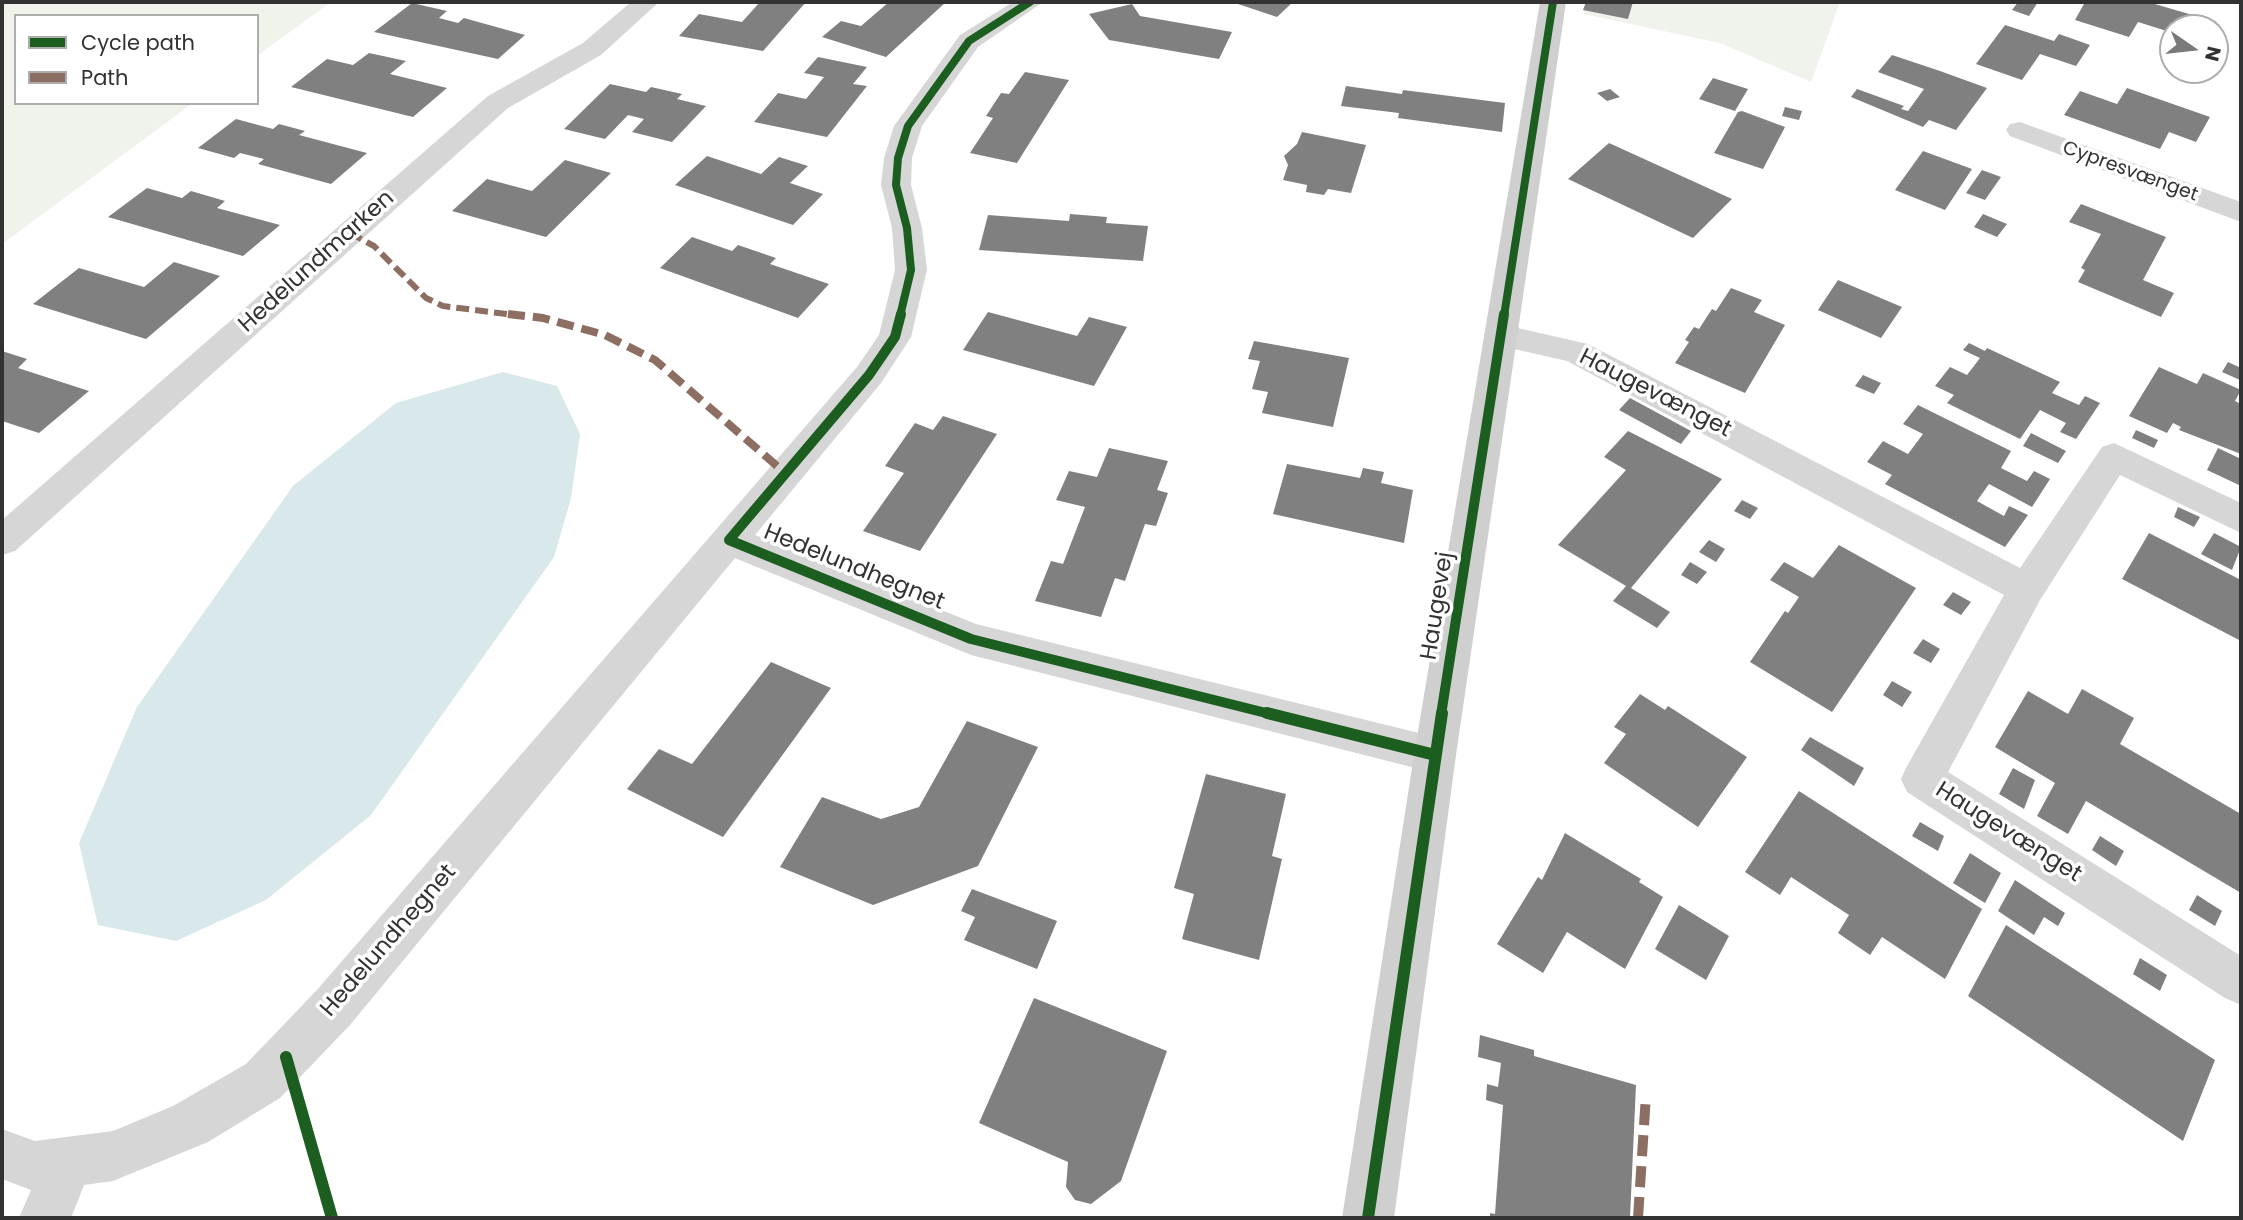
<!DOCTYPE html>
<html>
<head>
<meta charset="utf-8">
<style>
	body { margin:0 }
	#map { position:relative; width:2243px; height:1220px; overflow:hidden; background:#fff; font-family:Poppins,sans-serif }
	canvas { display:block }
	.frame { position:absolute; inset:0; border:4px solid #323232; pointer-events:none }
	.legend { position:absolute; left:14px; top:14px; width:245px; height:91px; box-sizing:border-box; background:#fff; border:2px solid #adadad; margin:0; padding:9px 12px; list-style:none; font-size:21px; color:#323232 }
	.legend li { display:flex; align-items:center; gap:14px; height:35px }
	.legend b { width:35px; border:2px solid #adadad }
	.north { position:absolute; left:2159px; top:14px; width:70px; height:70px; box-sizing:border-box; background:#fff; border:2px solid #adadad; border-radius:50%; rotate:104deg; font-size:19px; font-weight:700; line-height:28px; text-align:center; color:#323232 }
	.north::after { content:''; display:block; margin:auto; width:24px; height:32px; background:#7a7a7a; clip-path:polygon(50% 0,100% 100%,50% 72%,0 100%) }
</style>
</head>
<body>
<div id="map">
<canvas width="2243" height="1220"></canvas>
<div class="frame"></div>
<ul class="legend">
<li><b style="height:9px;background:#1b5e20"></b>Cycle path</li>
<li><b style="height:9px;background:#8d6e63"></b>Path</li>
</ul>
<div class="north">N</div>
</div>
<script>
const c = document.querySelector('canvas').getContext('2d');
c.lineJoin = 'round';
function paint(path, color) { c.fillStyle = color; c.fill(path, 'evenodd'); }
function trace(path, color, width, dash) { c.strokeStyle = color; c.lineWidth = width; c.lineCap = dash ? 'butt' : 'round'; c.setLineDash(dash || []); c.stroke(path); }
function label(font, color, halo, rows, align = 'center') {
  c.font = font + ' Poppins,sans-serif'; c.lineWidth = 7; c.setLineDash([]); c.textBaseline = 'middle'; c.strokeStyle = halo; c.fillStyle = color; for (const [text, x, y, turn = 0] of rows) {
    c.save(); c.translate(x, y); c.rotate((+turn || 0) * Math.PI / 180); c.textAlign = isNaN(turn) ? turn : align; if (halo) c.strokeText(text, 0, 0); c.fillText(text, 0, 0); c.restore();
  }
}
paint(new Path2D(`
	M 2,2 L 331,2 L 257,56 L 257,16 L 16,16 L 16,103 L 193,103 L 2,244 Z
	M 1585,2 L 1840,2 L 1811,82 L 1720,43 L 1584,14 Z`), '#f0f2ec');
paint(new Path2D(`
	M 503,372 L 557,386 L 580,434 L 571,498 L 554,557 L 371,815 L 266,900 L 176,941 L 98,925 L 79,843 L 137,707 L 293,486 L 396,403 Z`), '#d8e8eb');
paint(new Path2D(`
	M 760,2 L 806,2 L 763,51 L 679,36 L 699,14 L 742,22 Z
	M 889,2 L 946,2 L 886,57 L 822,37 L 841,21 L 861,26 Z
	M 1232,2 L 1293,2 L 1277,17 Z
	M 1586,2 L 1633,2 L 1628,19 L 1583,10 Z
	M 2018,2 L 2038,2 L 2029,16 L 2012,10 Z
	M 2085,2 L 2148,2 L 2213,21 L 2210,28 L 2173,28 L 2173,33 L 2138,22 L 2129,37 L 2075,20 Z
	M 412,3 L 447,11 L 439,18 L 458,23 L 464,18 L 525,35 L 498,59 L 374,32 Z
	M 1132,4 L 1140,16 L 1232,32 L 1219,59 L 1109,40 L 1089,14 Z
	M 2005,25 L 2054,41 L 2059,34 L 2090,45 L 2076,66 L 2040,54 L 2022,80 L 1976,64 Z
	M 369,53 L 406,61 L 390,74 L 447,88 L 413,117 L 291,87 L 327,59 L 353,65 Z
	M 1892,55 L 1940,71 L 1987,88 L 1956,130 L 1929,120 L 1923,127 L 1851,97 L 1857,89 L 1904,106 L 1901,109 L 1908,111 L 1924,89 L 1878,72 Z
	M 818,57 L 867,67 L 853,84 L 867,86 L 827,137 L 754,122 L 778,93 L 806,99 L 824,77 L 804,73 Z
	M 1025,72 L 1069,80 L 1017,163 L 970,153 L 993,118 L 986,116 L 1001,93 L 1009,94 Z
	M 1713,78 L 1748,89 L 1735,111 L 1699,99 Z
	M 610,84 L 646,92 L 651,87 L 682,94 L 677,99 L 706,106 L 672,142 L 632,132 L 644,119 L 628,115 L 605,139 L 564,129 Z
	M 1346,86 L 1402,94 L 1403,90 L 1505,103 L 1502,132 L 1398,118 L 1399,113 L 1341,106 Z
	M 2127,88 L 2210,117 L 2196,142 L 2169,132 L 2160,149 L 2064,115 L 2080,91 L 2117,104 Z
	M 1610,89 L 1620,97 L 1607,101 L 1597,93 Z
	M 1785,107 L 1802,111 L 1799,120 L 1782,116 Z
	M 1742,111 L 1785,127 L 1763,169 L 1714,153 L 1738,112 Z
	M 236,119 L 273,129 L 279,124 L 305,131 L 299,135 L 367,153 L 331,184 L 258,164 L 264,159 L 240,153 L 234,158 L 198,148 Z
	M 1302,132 L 1366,145 L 1351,193 L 1328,189 L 1324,195 L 1306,192 L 1307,185 L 1283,180 L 1288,165 L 1284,156 L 1297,144 Z
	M 1609,143 L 1732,199 L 1693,238 L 1568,179 Z
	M 1923,151 L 1972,169 L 1945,210 L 1895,190 Z
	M 707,156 L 761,174 L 779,157 L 808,166 L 790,183 L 823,194 L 793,225 L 675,185 Z
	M 565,160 L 611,173 L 546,237 L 452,211 L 487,179 L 532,191 Z
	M 1982,170 L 2001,177 L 1985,200 L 1966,193 Z
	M 147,188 L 182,198 L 191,191 L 225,201 L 217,208 L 280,225 L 243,256 L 108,217 Z
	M 2081,204 L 2166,237 L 2143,280 L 2174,293 L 2161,317 L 2078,282 L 2085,270 L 2081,268 L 2101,234 L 2069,222 Z
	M 1070,214 L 1107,217 L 1106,223 L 1148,226 L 1143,261 L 979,250 L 988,215 L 1069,221 Z
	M 1983,214 L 2007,224 L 1997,237 L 1974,227 Z
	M 692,237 L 732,251 L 738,245 L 776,258 L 770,264 L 829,284 L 798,318 L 660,268 Z
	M 174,262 L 220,276 L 146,339 L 33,304 L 79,268 L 144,287 Z
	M 1838,280 L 1902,307 L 1881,338 L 1818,310 Z
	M 1731,288 L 1762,300 L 1754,312 L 1785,325 L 1745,393 L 1675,363 L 1689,342 L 1685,340 L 1694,327 L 1699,329 L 1712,309 L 1716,311 Z
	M 988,312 L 1077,336 L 1089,317 L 1127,327 L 1094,386 L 963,350 Z
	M 1254,341 L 1349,358 L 1333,427 L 1262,413 L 1268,392 L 1252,389 L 1260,361 L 1248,359 Z
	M 1969,343 L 1985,351 L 1987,348 L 2060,382 L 2052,393 L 2079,405 L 2085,396 L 2100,403 L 2076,439 L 2060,432 L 2066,423 L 2040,410 L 2020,439 L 1947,403 L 1954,395 L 1935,386 L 1950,367 L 1967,375 L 1980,358 L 1963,350 Z
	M 2,351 L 27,359 L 18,368 L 89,391 L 39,433 L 2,421 Z
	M 2228,362 L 2241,368 L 2240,380 L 2222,372 Z
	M 2159,367 L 2197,384 L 2203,373 L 2241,390 L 2235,401 L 2241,404 L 2241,454 L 2179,430 L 2181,427 L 2173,423 L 2167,433 L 2129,416 Z
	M 1863,375 L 1881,383 L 1874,394 L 1855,386 Z
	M 1630,398 L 1691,431 L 1681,444 L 1619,410 Z
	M 1918,405 L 2011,451 L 2001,468 L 2027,481 L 2034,471 L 2050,479 L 2032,507 L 1989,484 L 1977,501 L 2004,516 L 2009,506 L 2028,515 L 2005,547 L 1885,484 L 1892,475 L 1867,462 L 1883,441 L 1908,454 L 1923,434 L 1903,424 Z
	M 943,416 L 997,434 L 920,551 L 863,531 L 904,473 L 885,466 L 915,423 L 933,430 Z
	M 2136,430 L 2158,440 L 2154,448 L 2132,438 Z
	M 1628,431 L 1722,479 L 1631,588 L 1670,612 L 1657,628 L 1613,601 L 1626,586 L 1558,545 L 1626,470 L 1604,457 Z
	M 2031,433 L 2066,451 L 2058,463 L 2023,446 Z
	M 1109,448 L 1168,461 L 1157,490 L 1168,493 L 1156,526 L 1145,524 L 1125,581 L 1115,578 L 1101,617 L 1035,601 L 1051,561 L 1063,564 L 1085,507 L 1056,500 L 1069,471 L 1097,477 Z
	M 2218,448 L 2241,459 L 2239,485 L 2207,470 Z
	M 1287,464 L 1360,478 L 1363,468 L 1384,472 L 1381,483 L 1413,490 L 1404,543 L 1273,514 Z
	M 1742,500 L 1758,508 L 1750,519 L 1734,511 Z
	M 2178,507 L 2200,517 L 2194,527 L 2174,517 Z
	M 2149,533 L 2241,580 L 2241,641 L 2122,579 Z
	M 2214,533 L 2241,547 L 2232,570 L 2201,554 Z
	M 1709,540 L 1725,549 L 1716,562 L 1699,552 Z
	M 1839,545 L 1916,588 L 1832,712 L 1750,662 L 1785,611 L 1788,613 L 1799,597 L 1770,580 L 1784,562 L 1813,578 Z
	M 1690,562 L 1707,572 L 1697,584 L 1681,575 Z
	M 1953,592 L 1971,602 L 1961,615 L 1943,605 Z
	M 1923,639 L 1940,649 L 1931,663 L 1913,653 Z
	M 771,662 L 831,688 L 723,837 L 627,789 L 659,749 L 692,764 Z
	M 1892,681 L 1912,692 L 1902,707 L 1883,695 Z
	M 2082,689 L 2134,718 L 2120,744 L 2241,814 L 2241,893 L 2086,801 L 2068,834 L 2037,816 L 2055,783 L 1995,747 L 2028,691 L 2068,714 Z
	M 1640,694 L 1665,710 L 1668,706 L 1747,757 L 1698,827 L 1604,763 L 1626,734 L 1614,727 Z
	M 967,721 L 1038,747 L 978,866 L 873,905 L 780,867 L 822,797 L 881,819 L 919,807 Z
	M 1810,737 L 1864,768 L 1854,786 L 1801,750 Z
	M 2013,768 L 2035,780 L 2024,809 L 1999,794 Z
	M 1206,774 L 1286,794 L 1272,856 L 1282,859 L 1259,960 L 1182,939 L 1194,894 L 1174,888 Z
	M 1799,791 L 1982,909 L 1945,979 L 1882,937 L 1870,955 L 1838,933 L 1849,915 L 1791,877 L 1780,895 L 1745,872 Z
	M 1920,822 L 1944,836 L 1938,851 L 1912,836 Z
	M 1565,833 L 1641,879 L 1639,882 L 1663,897 L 1625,969 L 1567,932 L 1543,973 L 1497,944 L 1538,877 L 1542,880 Z
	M 2100,836 L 2124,851 L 2116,866 L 2092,850 Z
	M 1970,853 L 2001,873 L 1985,903 L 1953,883 Z
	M 2015,880 L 2065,913 L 2058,926 L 2044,917 L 2034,935 L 1998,911 Z
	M 972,889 L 1057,921 L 1037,969 L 964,940 L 975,917 L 961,911 Z
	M 2197,895 L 2222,911 L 2215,926 L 2189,910 Z
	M 1679,905 L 1729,936 L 1706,980 L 1655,949 Z
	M 2006,925 L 2215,1060 L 2183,1141 L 1968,996 Z
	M 2140,958 L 2167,975 L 2160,991 L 2133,974 Z
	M 1034,998 L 1167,1051 L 1121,1181 L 1091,1204 L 1075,1200 L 1066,1187 L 1068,1162 L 979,1123 Z
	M 1480,1035 L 1534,1050 L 1534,1056 L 1636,1085 L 1630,1218 L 1490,1218 L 1490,1213 L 1495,1214 L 1503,1105 L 1486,1100 L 1487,1084 L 1498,1087 L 1501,1063 L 1478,1057 Z`), '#808080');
paint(new Path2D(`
	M 631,2 L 659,2 L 601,55 L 508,108 L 15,551 L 2,555 L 2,520 L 488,96 L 583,43 Z
	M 1013,2 L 1043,2 L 978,47 L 922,126 L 912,158 L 911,185 L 922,228 L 927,270 L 911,337 L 881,383 L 755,535 L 976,624 L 1435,737 L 1450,742 L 1456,755 L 1450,768 L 1435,773 L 971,655 L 735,558 L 350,1025 L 280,1098 L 208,1142 L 113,1181 L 84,1185 L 71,1218 L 19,1218 L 31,1190 L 2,1179 L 2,1129 L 35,1141 L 113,1131 L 173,1106 L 246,1064 L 316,991 L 857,367 L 879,335 L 895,270 L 892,228 L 881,185 L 884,158 L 894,126 L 960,35 Z
	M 2020,122 L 2241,202 L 2241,222 L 2010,136 L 2006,130 L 2010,124 Z
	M 1500,324 L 1588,344 L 2020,568 L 2102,447 L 2114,443 L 2241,503 L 2241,533 L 2120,475 L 2040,600 L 1948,772 L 2241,956 L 2241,1005 L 2225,998 L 1907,792 L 1901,779 L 1907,766 L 2004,595 L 1567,361 L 1488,343 L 1484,335 L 1488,327 Z`), '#d6d6d6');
paint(new Path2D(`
	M 1540,2 L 1566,2 L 1456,755 L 1394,1218 L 1342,1218 L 1414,755 Z`), '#cfcfcf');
trace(new Path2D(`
	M 350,233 L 374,246 L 426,298 L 443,306 L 522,316`), '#8d6e63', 6, [13, 6]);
trace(new Path2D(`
	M 508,314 L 543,318 L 605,335 L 655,360 L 785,473`), '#8d6e63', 8, [17, 8]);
trace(new Path2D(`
	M 1638,1218 L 1646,1095`), '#8d6e63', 10, [21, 10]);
trace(new Path2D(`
	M 900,316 L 911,270 L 907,228 L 896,185 L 898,158 L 908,126 L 969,41 L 1030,2
	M 1504,316 L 1553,2`), '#1b5e20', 8);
trace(new Path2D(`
	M 901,314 L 895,337 L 869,375 L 729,540 L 971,639 L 1274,715
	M 1441,715 L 1504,314`), '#1b5e20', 10);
trace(new Path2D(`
	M 1267,713 L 1435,755
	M 286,1057 L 332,1218
	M 1368,1218 L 1442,713`), '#1b5e20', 12);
label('19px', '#323232', '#fff', [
	["Cypresvænget",2130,172,20]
]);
label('23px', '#323232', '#fff', [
	["Hedelundmarken",317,262,-42],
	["Haugevænget",1655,394,27],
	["Hedelundhegnet",854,568,22],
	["Haugevej",1438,606,-81],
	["Haugevænget",2008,833,32],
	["Hedelundhegnet",389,941,-49]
]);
</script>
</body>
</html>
